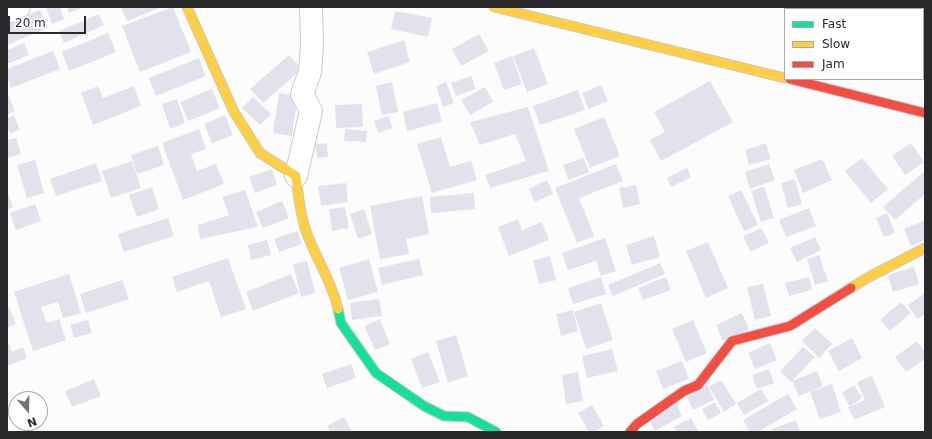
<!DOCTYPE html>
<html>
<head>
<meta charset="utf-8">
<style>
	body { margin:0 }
	#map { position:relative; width:932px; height:439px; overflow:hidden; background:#fcfcfd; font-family:"DejaVu Sans",sans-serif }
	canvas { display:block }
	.frame { position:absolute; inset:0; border:8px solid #29292b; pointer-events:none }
	.legend { position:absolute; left:784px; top:8px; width:140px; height:72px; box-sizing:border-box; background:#fff; border:1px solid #a9a9aa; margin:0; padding:5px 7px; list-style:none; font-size:12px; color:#29292b }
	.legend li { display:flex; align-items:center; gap:8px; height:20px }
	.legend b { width:20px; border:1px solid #a9a9aa }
	.north { position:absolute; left:8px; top:391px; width:40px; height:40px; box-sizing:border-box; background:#fff; border:1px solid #a9a9aa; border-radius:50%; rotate:160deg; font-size:11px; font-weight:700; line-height:16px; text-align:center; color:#29292b }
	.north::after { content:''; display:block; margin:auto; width:14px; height:18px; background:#737374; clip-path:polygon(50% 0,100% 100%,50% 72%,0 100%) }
	.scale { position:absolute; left:8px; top:16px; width:78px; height:18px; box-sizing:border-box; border:2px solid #29292b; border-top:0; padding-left:5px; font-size:12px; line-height:14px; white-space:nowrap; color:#29292b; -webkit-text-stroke:3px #fff; paint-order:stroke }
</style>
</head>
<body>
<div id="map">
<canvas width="932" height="439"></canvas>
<div class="frame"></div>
<ul class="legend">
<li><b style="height:5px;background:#16e098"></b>Fast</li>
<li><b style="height:5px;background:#ffcf43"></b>Slow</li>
<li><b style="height:5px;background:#f24e42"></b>Jam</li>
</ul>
<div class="north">N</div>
<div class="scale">20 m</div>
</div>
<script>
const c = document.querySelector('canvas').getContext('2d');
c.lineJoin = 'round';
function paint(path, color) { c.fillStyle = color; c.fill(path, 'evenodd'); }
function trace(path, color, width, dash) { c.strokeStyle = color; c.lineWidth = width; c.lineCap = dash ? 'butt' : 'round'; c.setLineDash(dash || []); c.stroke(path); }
paint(new Path2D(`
	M 46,7 L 60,7 L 64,19 L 52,24 Z
	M 67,7 L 84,7 L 69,13 Z
	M 121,7 L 162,7 L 127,21 Z
	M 173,7 L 191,52 L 140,72 L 122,26 Z
	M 40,10 L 48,28 L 7,45 L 7,23 Z
	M 395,11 L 432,18 L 428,37 L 391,29 Z
	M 99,14 L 104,25 L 64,43 L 59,31 Z
	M 923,26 L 925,28 L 925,54 L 923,52 Z
	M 108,33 L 116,52 L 69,71 L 62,52 Z
	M 479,34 L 489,51 L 461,66 L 452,49 Z
	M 404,40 L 410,62 L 374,74 L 367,52 Z
	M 24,43 L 29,55 L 7,64 L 7,50 Z
	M 534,48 L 548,84 L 527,92 L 513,56 Z
	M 53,51 L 60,69 L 11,88 L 7,76 L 7,69 Z
	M 289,55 L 302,69 L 263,103 L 250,89 Z
	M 512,56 L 522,84 L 504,90 L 494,63 Z
	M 199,58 L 206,76 L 156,96 L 149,78 Z
	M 471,76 L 476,89 L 456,96 L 451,83 Z
	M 710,81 L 733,122 L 661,161 L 650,140 L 665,132 L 654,112 Z
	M 392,82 L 398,112 L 382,115 L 376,86 Z
	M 446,82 L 454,103 L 443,107 L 436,86 Z
	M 601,85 L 608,101 L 588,109 L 582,93 Z
	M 98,86 L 103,98 L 134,86 L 141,106 L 93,125 L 81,93 Z
	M 485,87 L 493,102 L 470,115 L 461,100 Z
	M 212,89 L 220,108 L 188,121 L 180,102 Z
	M 578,90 L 585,110 L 540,125 L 533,106 Z
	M 7,92 L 15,111 L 7,115 Z
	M 279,93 L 298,96 L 292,136 L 273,133 Z
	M 253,97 L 271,114 L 260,125 L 242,108 Z
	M 177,99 L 185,123 L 170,129 L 162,104 Z
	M 437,103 L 442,122 L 407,131 L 403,112 Z
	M 362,104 L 363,127 L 336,128 L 335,105 Z
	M 528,107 L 549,171 L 490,188 L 485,175 L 526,161 L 515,134 L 480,145 L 470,122 Z
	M 14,115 L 20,130 L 10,133 L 7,126 L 7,118 Z
	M 225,115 L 233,135 L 212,143 L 204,124 Z
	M 388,116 L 393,128 L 378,133 L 374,121 Z
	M 604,117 L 620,156 L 590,168 L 574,129 Z
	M 199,129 L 206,149 L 191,154 L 197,171 L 216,164 L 224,184 L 183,200 L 162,143 Z
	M 345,129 L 367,131 L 366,142 L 344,141 Z
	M 441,137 L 450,167 L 471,161 L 477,180 L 432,193 L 417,144 Z
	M 16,138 L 21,154 L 7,158 L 7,140 Z
	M 327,143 L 328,157 L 317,158 L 315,144 Z
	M 766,143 L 771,159 L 749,165 L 745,150 Z
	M 911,143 L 924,162 L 905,175 L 892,156 Z
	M 158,146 L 164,165 L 137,174 L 131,155 Z
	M 584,158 L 589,172 L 569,180 L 563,165 Z
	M 862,158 L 888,189 L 871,203 L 845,171 Z
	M 822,159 L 832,180 L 803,193 L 794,170 Z
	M 35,160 L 44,193 L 27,198 L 17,165 Z
	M 132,161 L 141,188 L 111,198 L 102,171 Z
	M 96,163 L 102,181 L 56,196 L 50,179 Z
	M 616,164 L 623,181 L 579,198 L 594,236 L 577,243 L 555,188 Z
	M 769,164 L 775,180 L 750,189 L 745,172 Z
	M 687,168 L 691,177 L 671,187 L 667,178 Z
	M 272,169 L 277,185 L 255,193 L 249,177 Z
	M 925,171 L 925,194 L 895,220 L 883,207 Z
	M 795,179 L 802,204 L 788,208 L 781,183 Z
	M 547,180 L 553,194 L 535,202 L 529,189 Z
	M 346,183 L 348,202 L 321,206 L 318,186 Z
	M 636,185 L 640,204 L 623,208 L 619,188 Z
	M 764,186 L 774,218 L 761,222 L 751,191 Z
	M 152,187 L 159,209 L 137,217 L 129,195 Z
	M 245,190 L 258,227 L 200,239 L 198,225 L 229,215 L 222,197 Z
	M 741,190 L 758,225 L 744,231 L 728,196 Z
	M 7,192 L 13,207 L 7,210 Z
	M 474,193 L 475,209 L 431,213 L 430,197 Z
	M 422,196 L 429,234 L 406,239 L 409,254 L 380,259 L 370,206 Z
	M 282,201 L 289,218 L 263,228 L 256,212 Z
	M 35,204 L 41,221 L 16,230 L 10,213 Z
	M 345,207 L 349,228 L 332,231 L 329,209 Z
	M 809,208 L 816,226 L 786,237 L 779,220 Z
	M 364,209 L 372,234 L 358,239 L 350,214 Z
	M 887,213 L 895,233 L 884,237 L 876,218 Z
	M 168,218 L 174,236 L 124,252 L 118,234 Z
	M 518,219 L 522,230 L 542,222 L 549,240 L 509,256 L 498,227 Z
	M 925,220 L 925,240 L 911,246 L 904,229 Z
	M 762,228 L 769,243 L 750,252 L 743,236 Z
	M 297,231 L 302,244 L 279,252 L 274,239 Z
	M 654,236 L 660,257 L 632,265 L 626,245 Z
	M 815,237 L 821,250 L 797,262 L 790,248 Z
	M 605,238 L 616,271 L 601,276 L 596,261 L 568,270 L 562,253 Z
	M 267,240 L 271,255 L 251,260 L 248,245 Z
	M 708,242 L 728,288 L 706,298 L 686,251 Z
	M 819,255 L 828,281 L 815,285 L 807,259 Z
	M 550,256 L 556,280 L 539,284 L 533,260 Z
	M 228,258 L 246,309 L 221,317 L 209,281 L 177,292 L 172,277 Z
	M 369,259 L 378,292 L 348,300 L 339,268 Z
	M 419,259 L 423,275 L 382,285 L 378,268 Z
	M 307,261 L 315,293 L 301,297 L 293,264 Z
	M 660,263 L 665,274 L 613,296 L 608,285 Z
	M 914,267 L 919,284 L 893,292 L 888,275 Z
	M 69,274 L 81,313 L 63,318 L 58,302 L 41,307 L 47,323 L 59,319 L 66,340 L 33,351 L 14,292 Z
	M 291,274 L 299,293 L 253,311 L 246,292 Z
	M 601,277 L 606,294 L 573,304 L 568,288 Z
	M 666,277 L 671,290 L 643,300 L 638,288 Z
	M 809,277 L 812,290 L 789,296 L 785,283 Z
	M 122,280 L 129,299 L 86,313 L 80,294 Z
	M 763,284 L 771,316 L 755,320 L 747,287 Z
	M 925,293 L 925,314 L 917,319 L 908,305 Z
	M 379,299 L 382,316 L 352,320 L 350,303 Z
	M 901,302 L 911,313 L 890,331 L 880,320 Z
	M 601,303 L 613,340 L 586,349 L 574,312 Z
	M 7,307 L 9,307 L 16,324 L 7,328 Z
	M 573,310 L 578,331 L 561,336 L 556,314 Z
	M 742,313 L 749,329 L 723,341 L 716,325 Z
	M 380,319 L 390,344 L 375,350 L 364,326 Z
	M 88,320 L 92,333 L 74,338 L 70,325 Z
	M 693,320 L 707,353 L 686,362 L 672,329 Z
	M 815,328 L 832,344 L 819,358 L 802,341 Z
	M 456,335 L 468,376 L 448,383 L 436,341 Z
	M 852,338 L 862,358 L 839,371 L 828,351 Z
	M 7,339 L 12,352 L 23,347 L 27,358 L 7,366 Z
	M 917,341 L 925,352 L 925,359 L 906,372 L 895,357 Z
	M 770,343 L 777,360 L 755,369 L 748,353 Z
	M 803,347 L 815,357 L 791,382 L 780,371 Z
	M 612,349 L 618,371 L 587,378 L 582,356 Z
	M 428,352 L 440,382 L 422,388 L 411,359 Z
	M 682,361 L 689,379 L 663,389 L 656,371 Z
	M 351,364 L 356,378 L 327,388 L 322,374 Z
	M 769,369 L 774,383 L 757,389 L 752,375 Z
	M 817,371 L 823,386 L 799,396 L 792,381 Z
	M 578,372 L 583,401 L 566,404 L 562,375 Z
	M 872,376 L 885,407 L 854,420 L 848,407 L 865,400 L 857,382 Z
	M 94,379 L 101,396 L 72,407 L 65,391 Z
	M 721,380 L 736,404 L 724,412 L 709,387 Z
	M 707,384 L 714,400 L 693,410 L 686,394 Z
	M 832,384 L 841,412 L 820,419 L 810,392 Z
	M 854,385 L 862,398 L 850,406 L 842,393 Z
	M 761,389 L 768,401 L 744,415 L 737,403 Z
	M 788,394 L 797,409 L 758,432 L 750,432 L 743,420 Z
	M 715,402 L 721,413 L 708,420 L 702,409 Z
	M 676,404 L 682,416 L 655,431 L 649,419 Z
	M 592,405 L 604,426 L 593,432 L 589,432 L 578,413 Z
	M 344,417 L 352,432 L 330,432 L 327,426 Z
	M 691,418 L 699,432 L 677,432 L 674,427 Z
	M 796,420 L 800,432 L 773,432 L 772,429 Z`), '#e2e2ec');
const street = new Path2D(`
	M 7,12 L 19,7
	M 296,176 L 311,111 L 302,94 L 310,72 L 312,43 L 311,7`);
const fast = new Path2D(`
	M 338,309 L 341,323 L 376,373 L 424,406 L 444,416 L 468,417 L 496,432`);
const slow = new Path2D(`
	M 187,7 L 234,112 L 260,153 L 296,176 C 298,195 300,213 306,231 C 315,257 332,281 338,309
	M 494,7 L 785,78
	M 851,288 L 867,278 L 925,248`);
const jam = new Path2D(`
	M 790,79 L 925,113
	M 630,432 L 637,424 L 684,391 L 698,385 L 732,341 L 790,326 L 851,288`);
trace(street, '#cacacc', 24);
trace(fast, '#cacacc', 11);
trace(slow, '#cacacc', 11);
trace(jam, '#cacacc', 11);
trace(street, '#fff', 22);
trace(fast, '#16e098', 9);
trace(slow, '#ffcf43', 9);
trace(jam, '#f24e42', 9);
</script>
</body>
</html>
